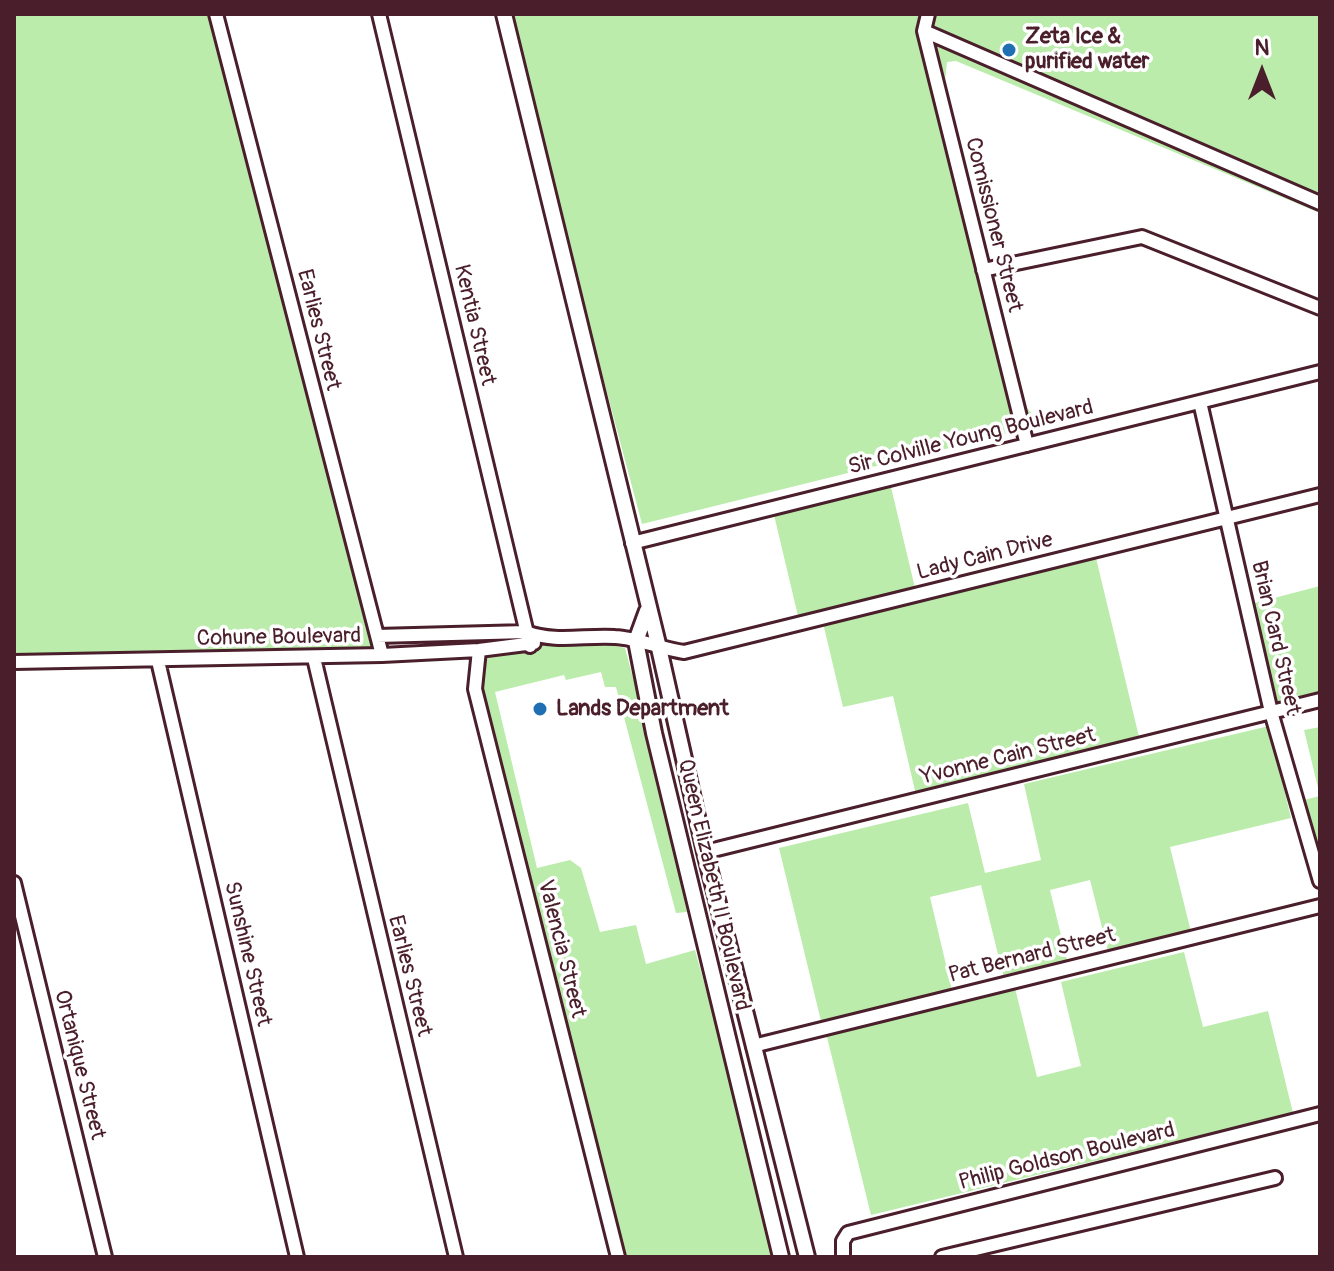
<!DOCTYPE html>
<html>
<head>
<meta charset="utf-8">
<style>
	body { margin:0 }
	#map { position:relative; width:1334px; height:1271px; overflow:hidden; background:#fff; font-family:Pangolin,sans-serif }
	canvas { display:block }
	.frame { position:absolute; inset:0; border:16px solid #4a1f2b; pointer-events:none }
	.north { position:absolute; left:1222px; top:32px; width:80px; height:80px; -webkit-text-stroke:6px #fff; paint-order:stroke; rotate:0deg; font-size:22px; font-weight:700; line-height:32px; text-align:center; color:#4a1f2b }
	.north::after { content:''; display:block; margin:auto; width:28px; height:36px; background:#4a1f2b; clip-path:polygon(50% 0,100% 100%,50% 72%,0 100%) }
</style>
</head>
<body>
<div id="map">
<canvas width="1334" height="1271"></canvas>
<div class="frame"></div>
<div class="north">N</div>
</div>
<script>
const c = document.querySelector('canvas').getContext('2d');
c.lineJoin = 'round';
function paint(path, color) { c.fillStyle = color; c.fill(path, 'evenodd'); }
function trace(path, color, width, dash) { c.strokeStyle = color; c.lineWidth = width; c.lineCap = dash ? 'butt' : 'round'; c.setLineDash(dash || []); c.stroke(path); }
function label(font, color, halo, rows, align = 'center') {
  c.font = font + ' Pangolin,sans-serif'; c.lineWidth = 7; c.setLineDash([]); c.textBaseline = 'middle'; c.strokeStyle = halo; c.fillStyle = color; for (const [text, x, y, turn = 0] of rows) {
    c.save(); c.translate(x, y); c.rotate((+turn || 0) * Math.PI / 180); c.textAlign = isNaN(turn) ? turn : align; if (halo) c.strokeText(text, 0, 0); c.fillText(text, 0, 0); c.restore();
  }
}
paint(new Path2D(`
	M 14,14 L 216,14 L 382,655 L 14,661 Z
	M 506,14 L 1320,14 L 1320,213 L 956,61 L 947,62 L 945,81 L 1027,408 L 1042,425 L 642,524 Z
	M 891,487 L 915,588 L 798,616 L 774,515 Z
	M 1096,558 L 1140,741 L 916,795 L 893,696 L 843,707 L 823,623 Z
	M 1320,586 L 1320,694 L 1277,705 L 1251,604 Z
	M 612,645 L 625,648 L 647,730 L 687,912 L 676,913 L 616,687 L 605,687 L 601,672 L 566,680 L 564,675 L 495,692 L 537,868 L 570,860 L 581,868 L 600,932 L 636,925 L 646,964 L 695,950 L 781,1257 L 618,1257 L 475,689 L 479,650 L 530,646 Z
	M 1269,726 L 1291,818 L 1170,847 L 1191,932 L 1108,951 L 1090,880 L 1050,890 L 1067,960 L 1003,975 L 981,885 L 930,897 L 952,990 L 821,1021 L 779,848 L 968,803 L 985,873 L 1041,860 L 1024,784 Z
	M 1320,727 L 1320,866 L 1304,800 L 1320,796 L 1304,730 Z
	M 1184,952 L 1203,1027 L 1268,1011 L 1293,1113 L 871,1215 L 826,1033 L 1015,988 L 1037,1077 L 1081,1066 L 1061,982 Z`), '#bbecab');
const minor = new Path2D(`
	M 216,14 L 382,655
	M 379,14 L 530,646
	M 928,14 L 924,31 L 1027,445
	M 924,31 L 1320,203
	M 983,270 L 1142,237 L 1320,308
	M 1200,402 L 1271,712 L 1320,881
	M 632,543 L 1320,372
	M 377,636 L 526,632 C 555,643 585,635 615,637 C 638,638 661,649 684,652 L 1320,495
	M 479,650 L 475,689 L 618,1257
	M 314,658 L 456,1257
	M 158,661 L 297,1257
	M 14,662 L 382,655 L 479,650 L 534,643
	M 705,852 L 1320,700
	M 14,883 L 105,1257
	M 753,1046 L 1320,906
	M 843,1257 L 843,1241 L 848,1233 L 1320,1114
	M 942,1257 L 1275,1178`);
const tertiary = new Path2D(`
	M 504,14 L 659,648 L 705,852 L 807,1257
	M 647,611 L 636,641 L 654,733 L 781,1257`);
trace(minor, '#4a1f2b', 18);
trace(tertiary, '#4a1f2b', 20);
trace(minor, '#fff', 12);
trace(tertiary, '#fff', 14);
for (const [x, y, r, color] of [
	[1009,50,8,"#1f6fb2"],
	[540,709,8,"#1f6fb2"]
]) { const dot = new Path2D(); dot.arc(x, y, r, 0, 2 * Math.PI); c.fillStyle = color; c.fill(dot); trace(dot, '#fff', 3); }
label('bold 22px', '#4a1f2b', '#fff', [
	["Zeta Ice &",1025,37],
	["purified water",1025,62],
	["Lands Department",556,709]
], 'left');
label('22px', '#4a1f2b', '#fff', [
	["Comissioner Street",993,225,76],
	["Kentia Street",474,325,77],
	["Earlies Street",318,330,76],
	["Sir Colville Young Boulevard",971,438,-14],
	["Lady Cain Drive",985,557,-14],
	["Cohune Boulevard",279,638,-1],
	["Brian Card Street",1275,638,77],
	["Yvonne Cain Street",1008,757,-14],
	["Queen Elizabeth II Boulevard",713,885,77],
	["Valencia Street",561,949,76],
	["Sunshine Street",247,954,77],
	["Pat Bernard Street",1032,956,-14],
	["Earlies Street",409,976,76],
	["Ortanique Street",79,1065,76],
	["Philip Goldson Boulevard",1067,1157,-14]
]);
</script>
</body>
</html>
